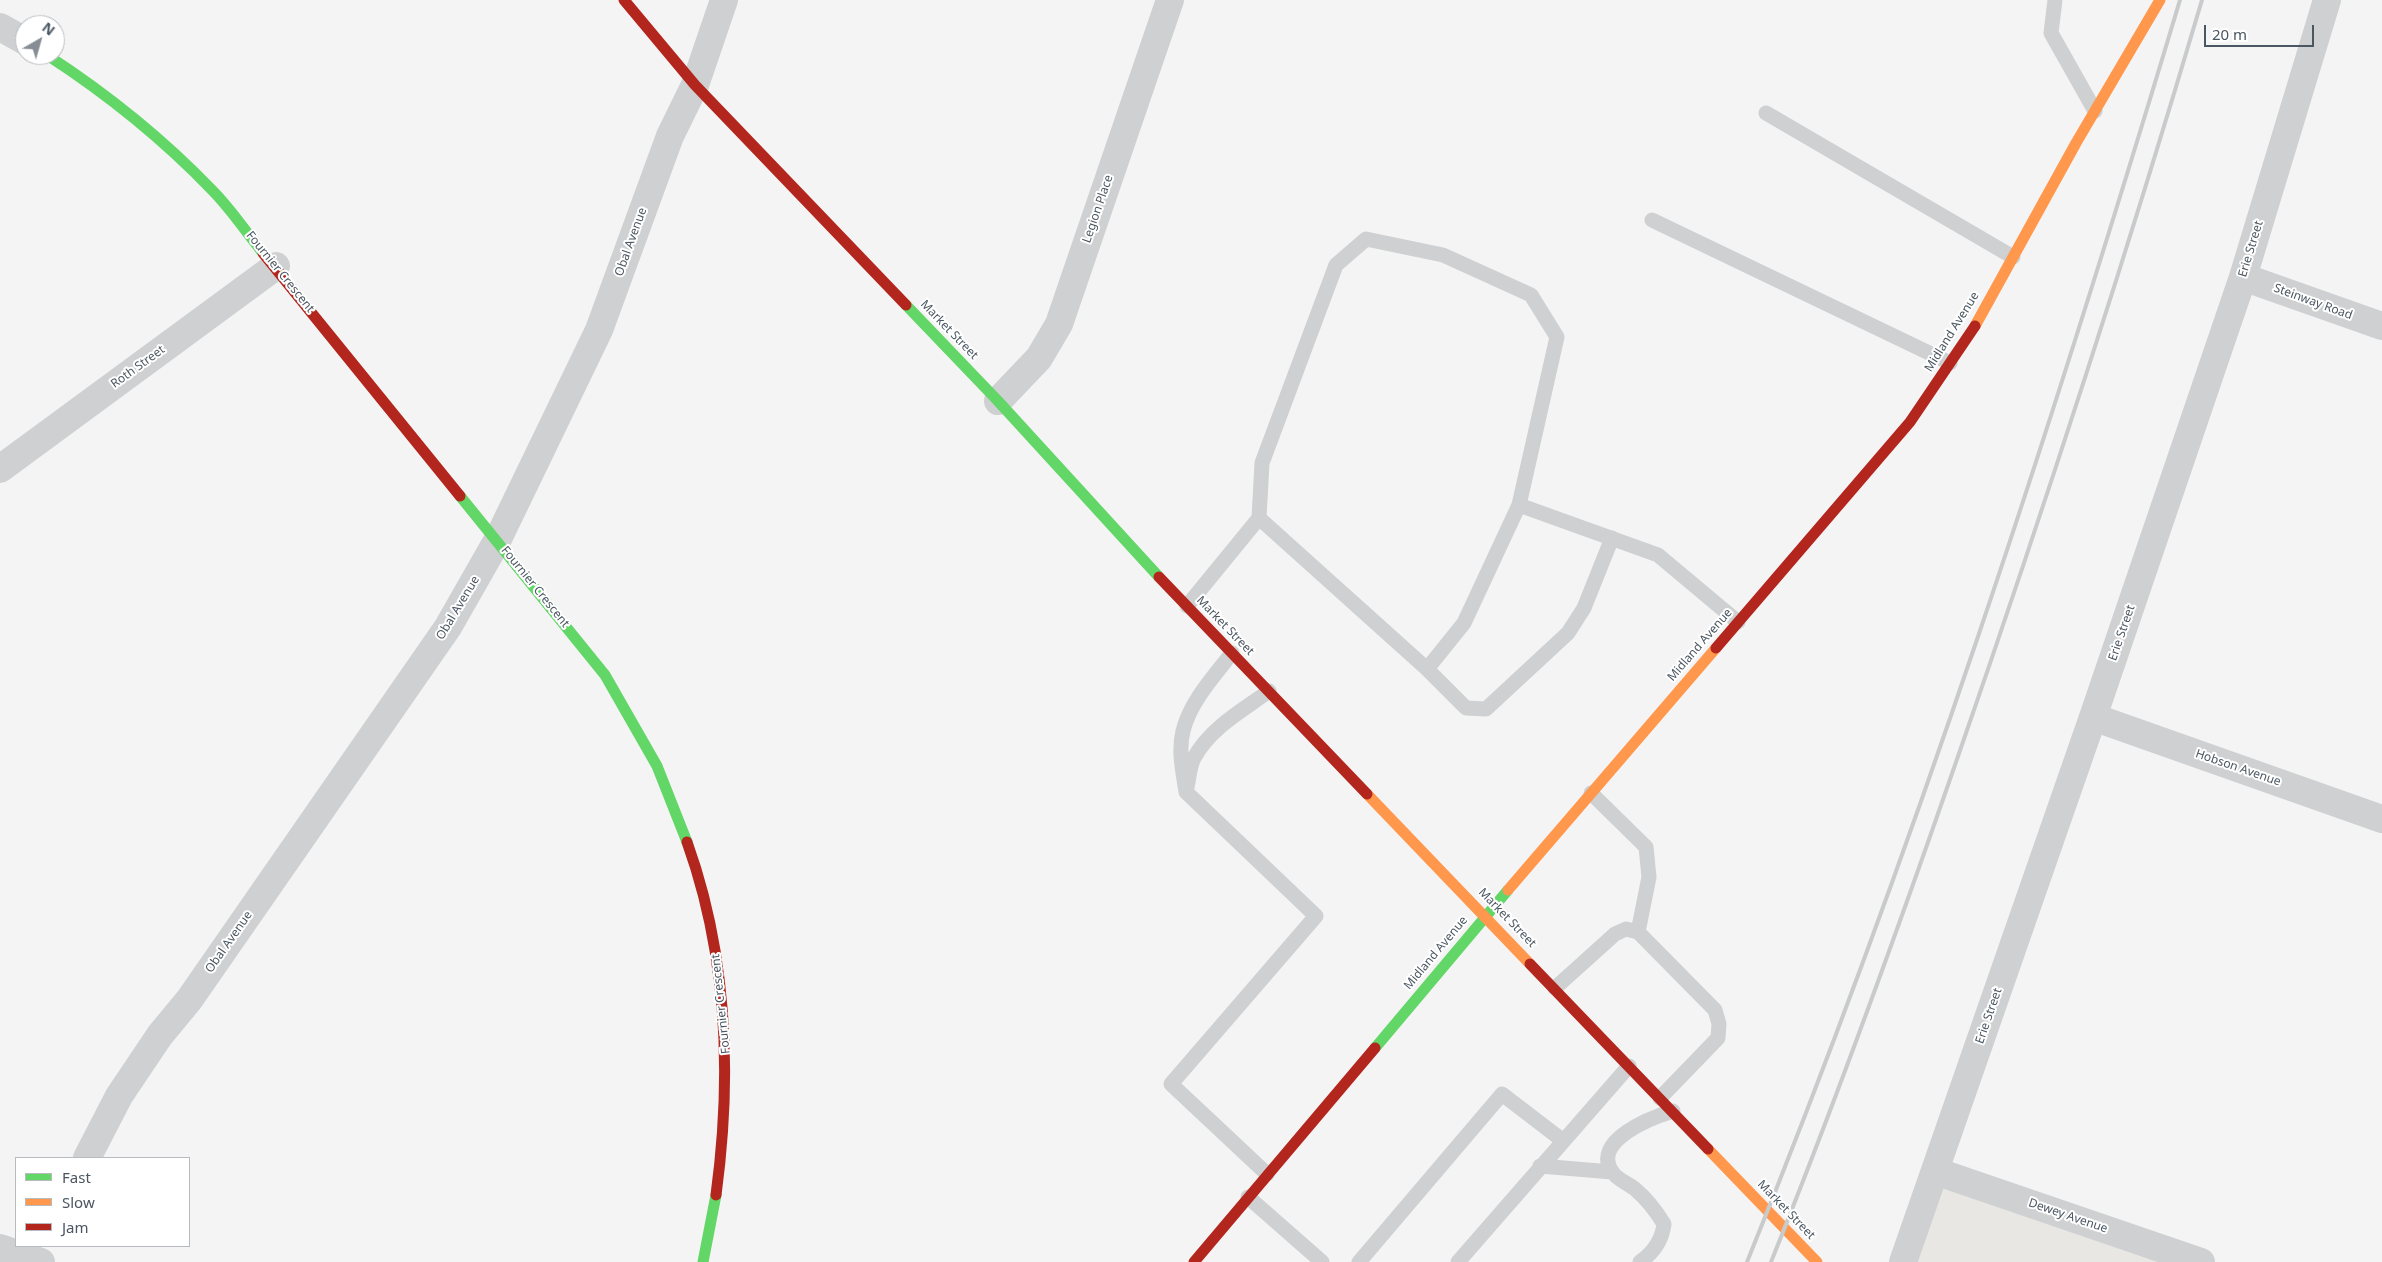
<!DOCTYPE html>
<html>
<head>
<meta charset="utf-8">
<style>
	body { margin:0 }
	#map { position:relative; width:2382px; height:1262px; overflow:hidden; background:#f4f4f4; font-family:"Noto Sans",sans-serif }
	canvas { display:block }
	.legend { position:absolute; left:15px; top:1157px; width:175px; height:90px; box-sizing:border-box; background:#fff; border:1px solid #b7bbc0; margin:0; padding:6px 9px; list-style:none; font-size:15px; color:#4a5661 }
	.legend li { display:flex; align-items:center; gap:10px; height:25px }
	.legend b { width:25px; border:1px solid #b7bbc0 }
	.north { position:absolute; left:15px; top:15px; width:50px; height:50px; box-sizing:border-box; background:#fff; border:1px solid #b7bbc0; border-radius:50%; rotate:38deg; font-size:14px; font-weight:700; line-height:20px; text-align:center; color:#4a5661 }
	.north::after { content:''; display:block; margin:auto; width:18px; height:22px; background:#868d94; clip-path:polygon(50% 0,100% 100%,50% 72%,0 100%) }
	.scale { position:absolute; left:2204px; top:25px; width:110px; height:22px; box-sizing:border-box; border:2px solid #4a5661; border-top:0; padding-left:6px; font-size:15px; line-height:18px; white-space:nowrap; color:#4a5661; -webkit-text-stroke:4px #fff; paint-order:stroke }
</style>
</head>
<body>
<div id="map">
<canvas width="2382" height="1262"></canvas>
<ul class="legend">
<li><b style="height:6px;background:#63d668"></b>Fast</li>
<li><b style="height:6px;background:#ff974d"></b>Slow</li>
<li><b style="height:6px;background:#b3261e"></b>Jam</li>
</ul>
<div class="north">N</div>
<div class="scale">20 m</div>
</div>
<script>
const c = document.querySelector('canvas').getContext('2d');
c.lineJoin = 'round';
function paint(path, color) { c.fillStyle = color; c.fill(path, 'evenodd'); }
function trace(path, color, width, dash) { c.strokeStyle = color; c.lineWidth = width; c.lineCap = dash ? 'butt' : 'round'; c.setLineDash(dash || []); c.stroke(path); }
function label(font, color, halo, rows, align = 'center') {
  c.font = font + ' "Noto Sans",sans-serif'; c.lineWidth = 4; c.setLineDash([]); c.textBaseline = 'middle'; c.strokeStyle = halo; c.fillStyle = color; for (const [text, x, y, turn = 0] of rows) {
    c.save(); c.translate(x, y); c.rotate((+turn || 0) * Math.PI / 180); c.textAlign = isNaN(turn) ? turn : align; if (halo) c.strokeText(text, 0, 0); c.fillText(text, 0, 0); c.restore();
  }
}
paint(new Path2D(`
	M 1939,1180 L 2165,1262 L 1907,1262 Z`), '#e8e7e3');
trace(new Path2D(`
	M 2055,0 L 2051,33 L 2095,111
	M 1766,113 L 2013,257
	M 1652,220 L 1950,363
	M 1259,518 L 1427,669 L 1464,623 L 1519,505 L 1658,555 L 1738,622
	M 1187,606 L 1259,518 L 1262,463 L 1336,265 L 1366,239 L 1443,255 L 1531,295 L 1557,337 L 1519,505
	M 1232,653 C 1214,676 1190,702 1183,731 C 1178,751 1183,772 1186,792 C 1189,781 1189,767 1194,758 C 1210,728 1243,710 1269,691
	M 1427,669 L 1466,708 L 1486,709 L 1568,633 L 1584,608 L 1612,538
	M 1186,792 L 1316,916 L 1171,1084 L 1267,1174
	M 1591,793 L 1646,847 L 1649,877 L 1638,932
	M 1555,988 L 1615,934 L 1626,929 L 1638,932 L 1715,1010 L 1719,1024 L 1718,1038 L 1660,1098
	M 1540,1166 L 1612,1172
	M 1248,1197 L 1322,1262
	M 1359,1262 L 1502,1094 L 1562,1140
	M 1458,1262 L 1629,1066
	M 1640,1262 C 1653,1253 1662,1240 1664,1224 C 1656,1211 1647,1199 1635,1189 C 1628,1183 1618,1180 1613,1173 C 1589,1141 1653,1117 1673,1111`), '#ced0d2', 15);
trace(new Path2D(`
	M 0,27 L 25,41
	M 2243,277 L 2382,326
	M 998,401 L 1039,358 L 1059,324 L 1170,0
	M 0,469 L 276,266
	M 2093,717 L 2382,819
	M 87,1158 L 119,1096 L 160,1035 L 189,1000 L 448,627 L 497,541 L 599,330 L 670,136 L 695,85 L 724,0
	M 1935,1171 L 2201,1262
	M 0,1248 L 41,1262
	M 1903,1262 L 2093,717 L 2243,277 L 2327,0`), '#ced0d2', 28);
trace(new Path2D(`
	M 47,55 C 107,94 163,139 212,190 C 231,209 246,232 263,253
	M 906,305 L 998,401 L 1159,577
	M 460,496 L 605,675 L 657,766 L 687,842
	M 1375,1048 L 1508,890
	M 703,1262 L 716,1195`), '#63d668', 11);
trace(new Path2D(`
	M 1975,326 L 2076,143 L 2160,0
	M 1367,794 L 1530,964
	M 1508,890 L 1716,648
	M 1708,1149 L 1817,1262`), '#ff974d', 11);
trace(new Path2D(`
	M 624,0 L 695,85 L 906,305
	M 263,253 L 460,496
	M 1159,577 L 1367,794
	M 1716,648 L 1910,422 L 1975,326
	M 687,842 C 728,956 732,1076 716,1195
	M 1530,964 L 1708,1149
	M 1194,1262 L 1375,1048`), '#b3261e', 11);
trace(new Path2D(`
	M 1747,1262 C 1914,850 2052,426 2180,0
	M 1771,1262 C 1837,1098 1897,932 1955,765 C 2043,512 2126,257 2202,0`), '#c9cacc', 4);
label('12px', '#4a5661', '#fff', [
	["Legion Place",1098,209,-71],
	["Obal Avenue",631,242,-70],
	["Erie Street",2251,249,-73],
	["Fournier Crescent",280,272,51],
	["Steinway Road",2313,302,20],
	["Market Street",949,330,46],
	["Midland Avenue",1952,332,-58],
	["Roth Street",138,367,-36],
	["Fournier Crescent",535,587,51],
	["Obal Avenue",458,608,-59],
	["Market Street",1225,626,46],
	["Erie Street",2122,633,-71],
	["Midland Avenue",1700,645,-49],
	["Hobson Avenue",2238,768,19],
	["Market Street",1507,918,46],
	["Obal Avenue",229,942,-55],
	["Midland Avenue",1436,953,-50],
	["Fournier Crescent",721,1004,-96],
	["Erie Street",1989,1016,-71],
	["Market Street",1786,1210,46],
	["Dewey Avenue",2068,1216,19]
]);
</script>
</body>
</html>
